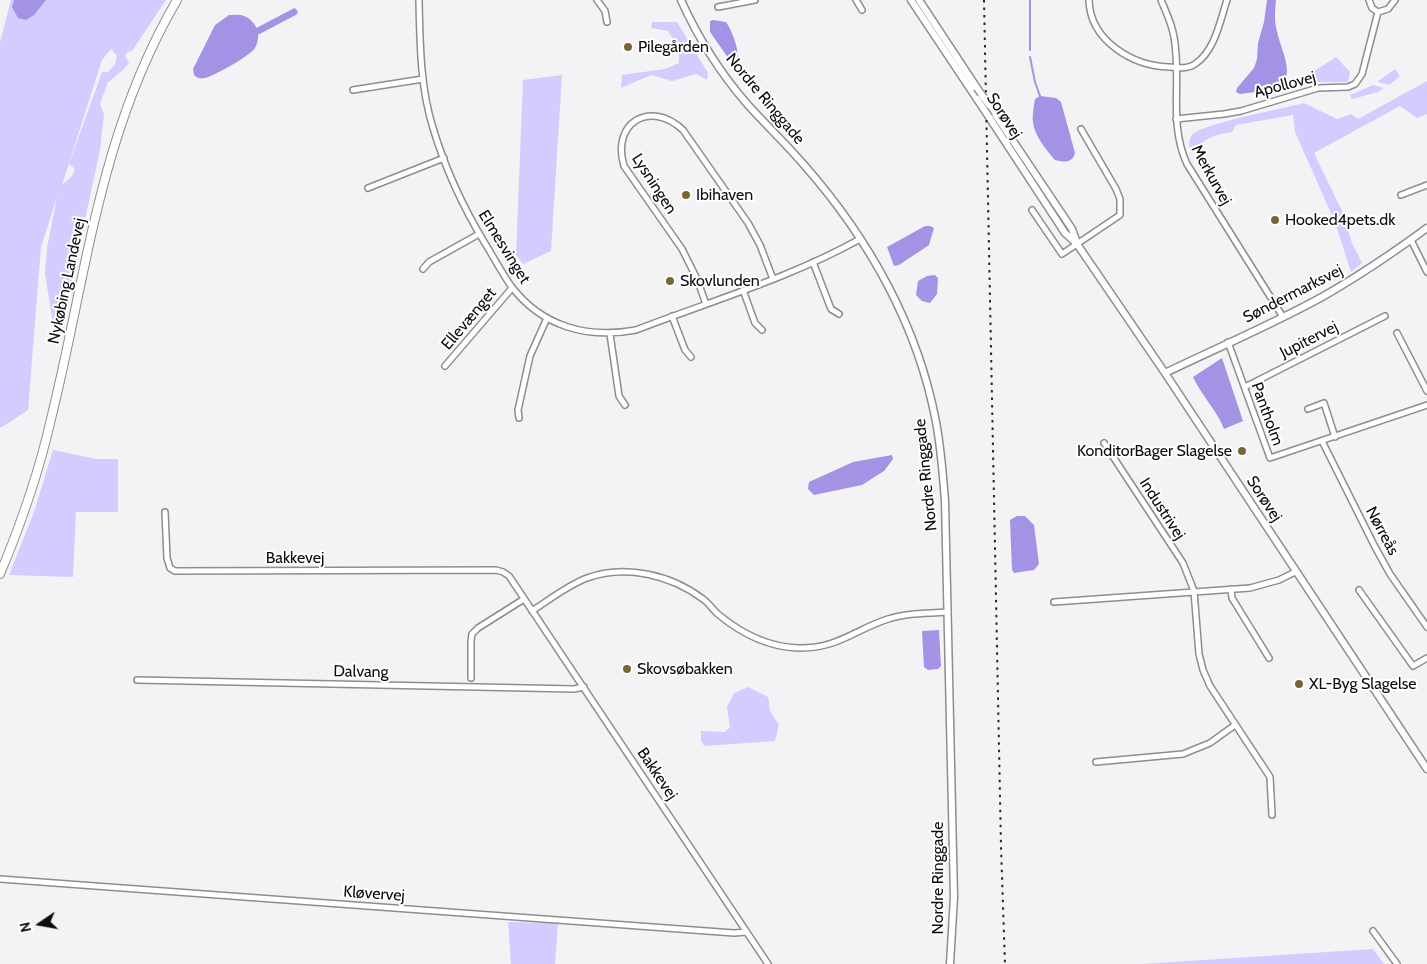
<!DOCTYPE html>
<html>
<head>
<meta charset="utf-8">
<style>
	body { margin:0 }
	#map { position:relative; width:1427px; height:964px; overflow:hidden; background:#f3f3f6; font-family:Cabin,sans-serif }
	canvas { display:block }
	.north { position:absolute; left:15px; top:899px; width:50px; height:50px; -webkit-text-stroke:4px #fff; paint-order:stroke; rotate:258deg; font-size:14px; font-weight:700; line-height:20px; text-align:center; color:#0c0c0d }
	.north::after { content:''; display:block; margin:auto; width:18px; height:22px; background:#0c0c0d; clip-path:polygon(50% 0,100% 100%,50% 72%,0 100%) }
</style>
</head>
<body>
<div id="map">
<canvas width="1427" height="964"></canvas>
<div class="north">N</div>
</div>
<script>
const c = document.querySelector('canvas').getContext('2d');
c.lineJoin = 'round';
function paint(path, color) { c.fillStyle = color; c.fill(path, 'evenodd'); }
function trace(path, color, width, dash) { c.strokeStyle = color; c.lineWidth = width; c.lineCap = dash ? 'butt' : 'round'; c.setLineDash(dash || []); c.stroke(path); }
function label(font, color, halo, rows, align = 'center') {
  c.font = font + ' Cabin,sans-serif'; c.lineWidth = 4; c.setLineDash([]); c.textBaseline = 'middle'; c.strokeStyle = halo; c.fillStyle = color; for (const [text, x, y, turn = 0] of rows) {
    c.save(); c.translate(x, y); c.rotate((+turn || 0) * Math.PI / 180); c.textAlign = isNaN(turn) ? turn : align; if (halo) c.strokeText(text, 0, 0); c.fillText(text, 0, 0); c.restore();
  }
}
paint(new Path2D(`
	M 11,0 L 166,0 L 132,51 L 127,52 L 125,56 L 129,63 L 123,70 L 108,82 L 100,104 L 104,114 L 100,150 L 66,308 L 63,333 L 59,336 L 55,335 L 45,274 L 47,248 L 57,197 L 41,247 L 28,410 L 2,427 L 0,427 L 0,42 ZM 111,49 L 117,56 L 115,64 L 108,72 L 102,72 L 69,164 L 75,169 L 72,176 L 62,185 L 102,60 Z
	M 652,22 L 677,22 L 708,73 L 707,80 L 696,74 L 672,81 L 651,75 L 621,88 L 622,75 L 665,69 L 679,63 L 679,48 L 668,31 L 651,28 Z
	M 1336,57 L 1350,72 L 1348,82 L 1309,82 L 1307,76 Z
	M 1395,69 L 1400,76 L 1389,85 L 1377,82 Z
	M 562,75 L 551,251 L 523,264 L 516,255 L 523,80 Z
	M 1427,81 L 1427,114 L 1417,118 L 1400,106 L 1314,153 L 1342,211 L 1352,243 L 1362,263 L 1351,272 L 1335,222 L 1295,132 L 1293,115 L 1236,125 L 1232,132 C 1211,135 1207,138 1191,153 C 1189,146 1188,141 1192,135 C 1200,124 1286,108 1304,103 L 1337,119 L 1351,114 L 1358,119 Z
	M 1373,85 L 1384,88 L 1378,92 L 1352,99 L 1350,95 Z
	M 53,450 L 96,459 L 118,459 L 118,512 L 76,512 L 73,577 L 9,575 L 34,512 Z
	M 748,687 L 768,697 L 770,711 L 779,725 L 775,741 L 704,746 L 701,740 L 701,731 L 725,732 L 730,727 L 727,707 L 734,693 Z
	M 508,922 L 558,923 L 555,964 L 511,964 Z
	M 1373,949 L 1384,964 L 1142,964 Z`), '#d4cbfe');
paint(new Path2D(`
	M 14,0 L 46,0 L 34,15 L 26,20 L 18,18 L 12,7 Z
	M 1267,0 L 1276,0 C 1275,11 1274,21 1277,31 C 1279,44 1293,70 1284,81 C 1277,89 1250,93 1240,94 L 1236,92 L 1237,88 L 1254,68 L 1257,59 L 1258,43 L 1264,22 Z
	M 229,15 C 233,15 240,14 244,16 C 257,21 262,36 255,48 C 250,56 214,76 205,78 C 200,79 197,78 194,75 L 193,69 L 215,25 Z
	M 713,20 L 726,22 C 732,31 740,50 737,61 L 731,62 L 710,32 L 710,21 Z
	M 1040,96 L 1056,98 L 1061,102 L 1075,153 C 1072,164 1063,162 1055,160 C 1047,151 1034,135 1033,122 C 1032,115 1034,106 1035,99 Z
	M 925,226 L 930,226 L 934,228 L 929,245 L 899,265 L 894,266 L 887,247 Z
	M 935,275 L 938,278 L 937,294 L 930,303 L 922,301 L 916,295 L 918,281 L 927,276 Z
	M 1222,358 L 1243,421 L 1224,429 C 1217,410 1201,395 1193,377 Z
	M 892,455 L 893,459 L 884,471 L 862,485 L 814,495 L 808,489 L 809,482 L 853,462 Z
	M 1017,516 L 1025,516 L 1034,525 L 1039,564 L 1034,570 L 1014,573 L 1012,570 L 1010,520 Z
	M 939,630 L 941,666 L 938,669 L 928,670 L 924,667 L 922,631 Z`), '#a493e4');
trace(new Path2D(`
	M 1030,0 L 1030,50
	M 1030,57 L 1035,82 L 1040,96`), '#a493e4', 2);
trace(new Path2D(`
	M 258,31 L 294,12`), '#a493e4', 7);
const minor = new Path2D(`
	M 419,0 C 420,42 420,87 433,128 C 445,168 464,209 486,245 C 494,258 502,273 511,286 C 542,327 588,339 636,330 C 711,301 790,278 860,239
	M 597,0 L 605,11 L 607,22
	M 856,0 L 862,10
	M 1089,0 C 1090,41 1133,66 1169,67 C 1178,68 1188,69 1195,64 C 1215,51 1220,21 1227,0
	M 1161,0 C 1166,12 1172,24 1174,37 C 1182,80 1168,123 1187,164 L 1283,317
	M 1369,0 L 1372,8 L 1378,12
	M 718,7 L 755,0
	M 1378,12 L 1388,9 L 1395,0
	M 353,90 L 423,79
	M 1176,119 L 1224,114 L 1241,111 L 1318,88 L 1348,87 L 1355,84 L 1362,74 L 1378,12
	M 368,188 L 444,158
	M 1401,195 L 1427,185
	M 1032,210 L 1062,254 L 1120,215 L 1120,199 L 1116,189 L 1081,129
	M 1411,240 L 1427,272
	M 813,262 L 831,309 L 839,314
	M 423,269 L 429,262 L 479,234
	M 743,290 L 755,323 L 762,330
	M 706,304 L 697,279 L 682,249 L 624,166 C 611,123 650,99 683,130 L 748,223 L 760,245 L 773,279
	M 672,316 L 685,350 L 691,357
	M 1397,333 L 1427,391
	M 610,334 L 619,396 L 625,405
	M 1228,342 L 1270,458 L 1427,405
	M 445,366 L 512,288
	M 1245,387 L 1385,316
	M 1308,409 L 1324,403 L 1335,437
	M 519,418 L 518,410 L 530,356 L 547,318
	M 1322,441 L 1374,545 L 1390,574 L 1427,627
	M 1104,443 L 1183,563 L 1194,591 L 1199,654 L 1203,670 L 1210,686 L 1270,777 L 1272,815
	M 165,512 L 167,558 L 170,568 L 175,571 L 496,570 L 503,572 L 509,576 L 768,964
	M 1231,589 L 1232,598 L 1269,658
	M 1359,590 L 1413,666 L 1427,658
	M 1054,602 L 1250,588 L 1279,580 L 1295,572
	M 532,611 C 549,600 568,585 587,578 C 626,564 671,575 703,599 C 709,603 713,610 719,615 C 741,633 769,647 798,648 C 837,649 854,630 888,619 C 908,613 928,613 948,612
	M 471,678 L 471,641 L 472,634 L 478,628 L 524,599
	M 137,680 L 574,689 L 584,687
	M 1096,762 L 1183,754 L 1210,743 L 1235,725
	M 0,879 L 734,933 L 746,932
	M 1373,931 L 1397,964`);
const tertiary = new Path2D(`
	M 681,0 C 698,38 721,74 748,105 C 767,126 787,145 805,166 C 869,239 918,326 936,422 C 941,448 943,475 945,501 L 954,897 L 950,964
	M 911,0 L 977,99
	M 919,0 L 977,88
	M 989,105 L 1072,229 L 1077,243
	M 989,117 L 1065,233 L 1077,244 L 1165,373 L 1427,769
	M 1165,373 C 1217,348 1271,325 1322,297 C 1359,276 1393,253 1427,228`);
const secondary = new Path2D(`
	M 0,574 C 21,524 39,472 51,419 C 87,274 99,133 177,0`);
trace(minor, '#8d8c8f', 8);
trace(tertiary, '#8d8c8f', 9);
trace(secondary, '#8d8c8f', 10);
trace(minor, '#fff', 5);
trace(tertiary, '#fff', 6);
trace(secondary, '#fff', 8);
trace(new Path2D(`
	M 984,0 L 1001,847 L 1005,964`), '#262628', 2, [2.5, 5]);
const tertiaryBridge = new Path2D(`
	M 977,88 L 989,105
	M 977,99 L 989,117`);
trace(tertiaryBridge, '#8d8c8f', 9, []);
trace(tertiaryBridge, '#fff', 6);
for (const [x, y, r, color] of [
	[628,47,5,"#786634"],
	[686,195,5,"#786634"],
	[1275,220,5,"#786634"],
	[670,281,5,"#786634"],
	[1242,451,5,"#786634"],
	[627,669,5,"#786634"],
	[1299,684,5,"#786634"]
]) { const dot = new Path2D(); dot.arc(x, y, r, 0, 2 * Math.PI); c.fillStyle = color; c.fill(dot); trace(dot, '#fff', 2); }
label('16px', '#0c0c0d', '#fff', [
	["Pilegården",638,47],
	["Ibihaven",696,195],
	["Hooked4pets.dk",1285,220],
	["Skovlunden",680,281],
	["KonditorBager Slagelse",1232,451,"right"],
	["Skovsøbakken",637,669],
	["XL-Byg Slagelse",1309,684]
], 'left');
label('16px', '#0c0c0d', '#fff', [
	["Apollovej",1285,85,-15],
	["Nordre Ringgade",765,99,50],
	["Sorøvej",1004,116,57],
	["Merkurvej",1211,175,61],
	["Lysningen",654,184,57],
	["Elmesvinget",504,247,58],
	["Nykøbing Landevej",67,281,-78],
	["Søndermarksvej",1293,294,-27],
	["Ellevænget",469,319,-50],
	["Jupitervej",1309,340,-27],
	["Pantholm",1267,414,70],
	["Nordre Ringgade",926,475,-96],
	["Sorøvej",1264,499,57],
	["Industrivej",1162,509,57],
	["Nørreås",1382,531,62],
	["Bakkevej",295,558],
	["Dalvang",361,672,1],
	["Bakkevej",657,774,56],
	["Nordre Ringgade",938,878,-90],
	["Kløvervej",374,894,4]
]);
</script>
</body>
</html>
